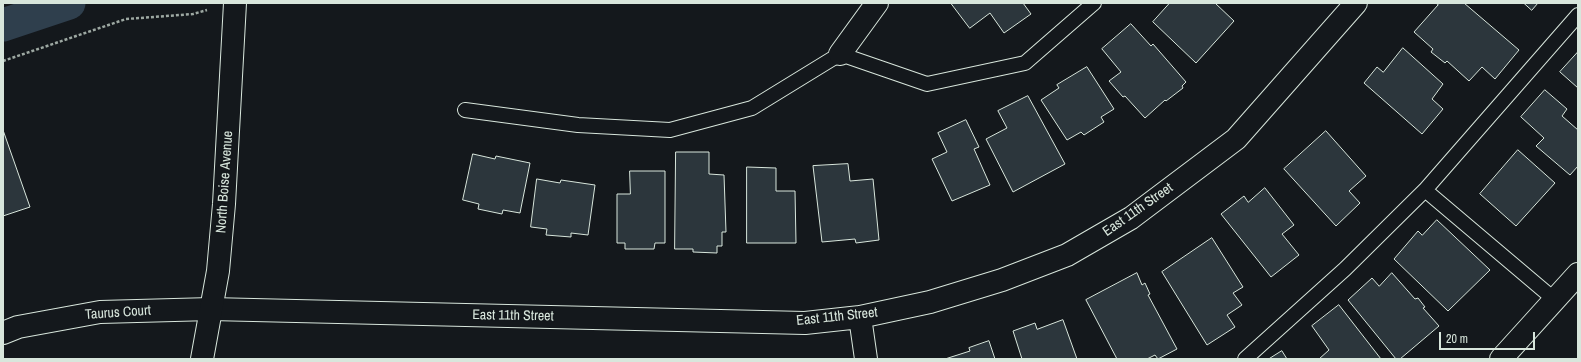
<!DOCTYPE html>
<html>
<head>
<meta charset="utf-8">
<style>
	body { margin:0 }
	#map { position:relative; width:1581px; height:362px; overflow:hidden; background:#14181c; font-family:"Archivo Narrow",sans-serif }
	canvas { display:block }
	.frame { position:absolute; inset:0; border:4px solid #d8e6dc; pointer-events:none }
	.scale { position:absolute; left:1439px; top:332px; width:96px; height:18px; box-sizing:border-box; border:2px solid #d8e6dc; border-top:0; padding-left:5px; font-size:12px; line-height:14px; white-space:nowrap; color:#d8e6dc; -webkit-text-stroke:3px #14181c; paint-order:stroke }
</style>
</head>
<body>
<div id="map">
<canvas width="1581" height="362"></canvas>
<div class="frame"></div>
<div class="scale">20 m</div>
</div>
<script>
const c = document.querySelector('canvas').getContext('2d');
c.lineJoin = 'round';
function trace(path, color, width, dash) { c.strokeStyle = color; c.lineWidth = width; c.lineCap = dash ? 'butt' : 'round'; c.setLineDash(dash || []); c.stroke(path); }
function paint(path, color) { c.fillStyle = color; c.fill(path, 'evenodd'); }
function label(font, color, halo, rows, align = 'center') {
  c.font = font + ' "Archivo Narrow",sans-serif'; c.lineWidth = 3; c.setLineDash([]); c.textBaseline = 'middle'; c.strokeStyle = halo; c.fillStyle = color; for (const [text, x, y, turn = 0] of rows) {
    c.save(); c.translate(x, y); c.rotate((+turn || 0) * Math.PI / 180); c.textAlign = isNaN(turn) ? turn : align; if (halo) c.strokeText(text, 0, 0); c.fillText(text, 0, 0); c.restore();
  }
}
trace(new Path2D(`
	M 3,25 L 69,3`), '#2f3f4d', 33);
const building = new Path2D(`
	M 951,3 L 1023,3 L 1031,14 L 1004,33 L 990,13 L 970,28 Z
	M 1170,3 L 1215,3 L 1234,21 L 1196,63 L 1153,22 Z
	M 1436,3 L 1464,3 L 1519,50 L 1495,79 L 1482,67 L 1469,81 L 1447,61 L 1445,63 L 1431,52 L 1433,49 L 1414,32 L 1438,5 Z
	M 1524,3 L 1538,3 L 1532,10 Z
	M 1131,24 L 1151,46 L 1153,44 L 1186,82 L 1182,86 L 1183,88 L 1166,101 L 1165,100 L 1145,118 L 1125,96 L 1123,97 L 1109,81 L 1121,72 L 1102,49 Z
	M 1403,48 L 1443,84 L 1432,99 L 1443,109 L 1422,134 L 1364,83 L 1377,67 L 1383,72 Z
	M 1578,52 L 1578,88 L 1560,72 Z
	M 1087,67 L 1114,109 L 1101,117 L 1104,122 L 1084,135 L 1081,132 L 1067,140 L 1041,100 L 1059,88 L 1057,85 Z
	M 1545,90 L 1567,109 L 1562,116 L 1578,130 L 1578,166 L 1570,175 L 1536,146 L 1544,138 L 1521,117 Z
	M 1028,96 L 1065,164 L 1013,192 L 986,139 L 1007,128 L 998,111 Z
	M 966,120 L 979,147 L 974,149 L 990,185 L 952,201 L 932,159 L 947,152 L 938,133 Z
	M 3,130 L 30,207 L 3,216 Z
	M 1326,131 L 1366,176 L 1349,191 L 1360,203 L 1336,226 L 1284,169 Z
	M 1518,150 L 1555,183 L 1516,226 L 1480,194 Z
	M 676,152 L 709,152 L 709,174 L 724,175 L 726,232 L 722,232 L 722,246 L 717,246 L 717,253 L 693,252 L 693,249 L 675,249 Z
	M 473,154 L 495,159 L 496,156 L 530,163 L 520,213 L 503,210 L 502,214 L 478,209 L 479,204 L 463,200 Z
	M 848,164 L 850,181 L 873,179 L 879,240 L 856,243 L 855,239 L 822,242 L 813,166 Z
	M 747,167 L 776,168 L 776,191 L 795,191 L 796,243 L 747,243 Z
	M 630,171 L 665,171 L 665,243 L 655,243 L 654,249 L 625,249 L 625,243 L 617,243 L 617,194 L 630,194 Z
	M 537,179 L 560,183 L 561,180 L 595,185 L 588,235 L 571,233 L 571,237 L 546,235 L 547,229 L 531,227 Z
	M 1265,188 L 1294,225 L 1282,234 L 1299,255 L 1271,277 L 1221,214 L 1244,196 L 1248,202 Z
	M 1437,220 L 1490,270 L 1448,311 L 1394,259 L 1418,231 L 1422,235 Z
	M 1212,238 L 1243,287 L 1233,293 L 1242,305 L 1227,315 L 1235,327 L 1207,345 L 1162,272 Z
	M 1137,273 L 1142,285 L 1145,283 L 1150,294 L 1148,295 L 1177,349 L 1158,359 L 1155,355 L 1147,359 L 1117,359 L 1086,300 Z
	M 1392,273 L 1415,299 L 1418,298 L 1425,307 L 1423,308 L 1439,326 L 1400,359 L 1396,359 L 1348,300 L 1372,278 L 1379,286 Z
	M 1339,305 L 1381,359 L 1319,359 L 1329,350 L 1312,326 Z
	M 1063,320 L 1077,359 L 1022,359 L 1013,331 L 1035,323 L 1037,329 Z
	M 989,341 L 995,359 L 945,359 L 970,351 L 969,348 Z
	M 1282,351 L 1287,359 L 1269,359 Z`);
paint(building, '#2c363c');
trace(building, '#d8e6dc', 1);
const lane = new Path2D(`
	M 465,110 L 578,125 L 670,130 L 752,108 L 840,54 L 927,84 L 1025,63 L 1094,3
	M 1425,190 L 1555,300
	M 1245,359 L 1345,269 L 1425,190 L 1578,15`);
const street = new Path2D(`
	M 840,54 L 877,3
	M 860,317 L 866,359
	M 3,333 L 18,327 L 100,312 L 211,309 L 805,323 L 860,317 L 930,302 L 1002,280 L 1067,255 L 1131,218 L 1236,139 L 1356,3
	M 1501,359 L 1578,274`);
const secondary = new Path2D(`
	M 202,359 L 218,271 L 224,204 L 235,3`);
trace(lane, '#d8e6dc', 16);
trace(street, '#d8e6dc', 24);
trace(secondary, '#d8e6dc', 24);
trace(new Path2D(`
	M 3,61 L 126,19 L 193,14 L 207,10`), '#9da8a2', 2.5, [3, 2]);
trace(lane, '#14181c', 14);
trace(street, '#14181c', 22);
trace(secondary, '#14181c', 22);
label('14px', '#d8e6dc', '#14181c', [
	["North Boise Avenue",225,182,-86],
	["East 11th Street",1138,210,-35],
	["Taurus Court",118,313,-4],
	["East 11th Street",513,316,1],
	["East 11th Street",837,317,-6]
]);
</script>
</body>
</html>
